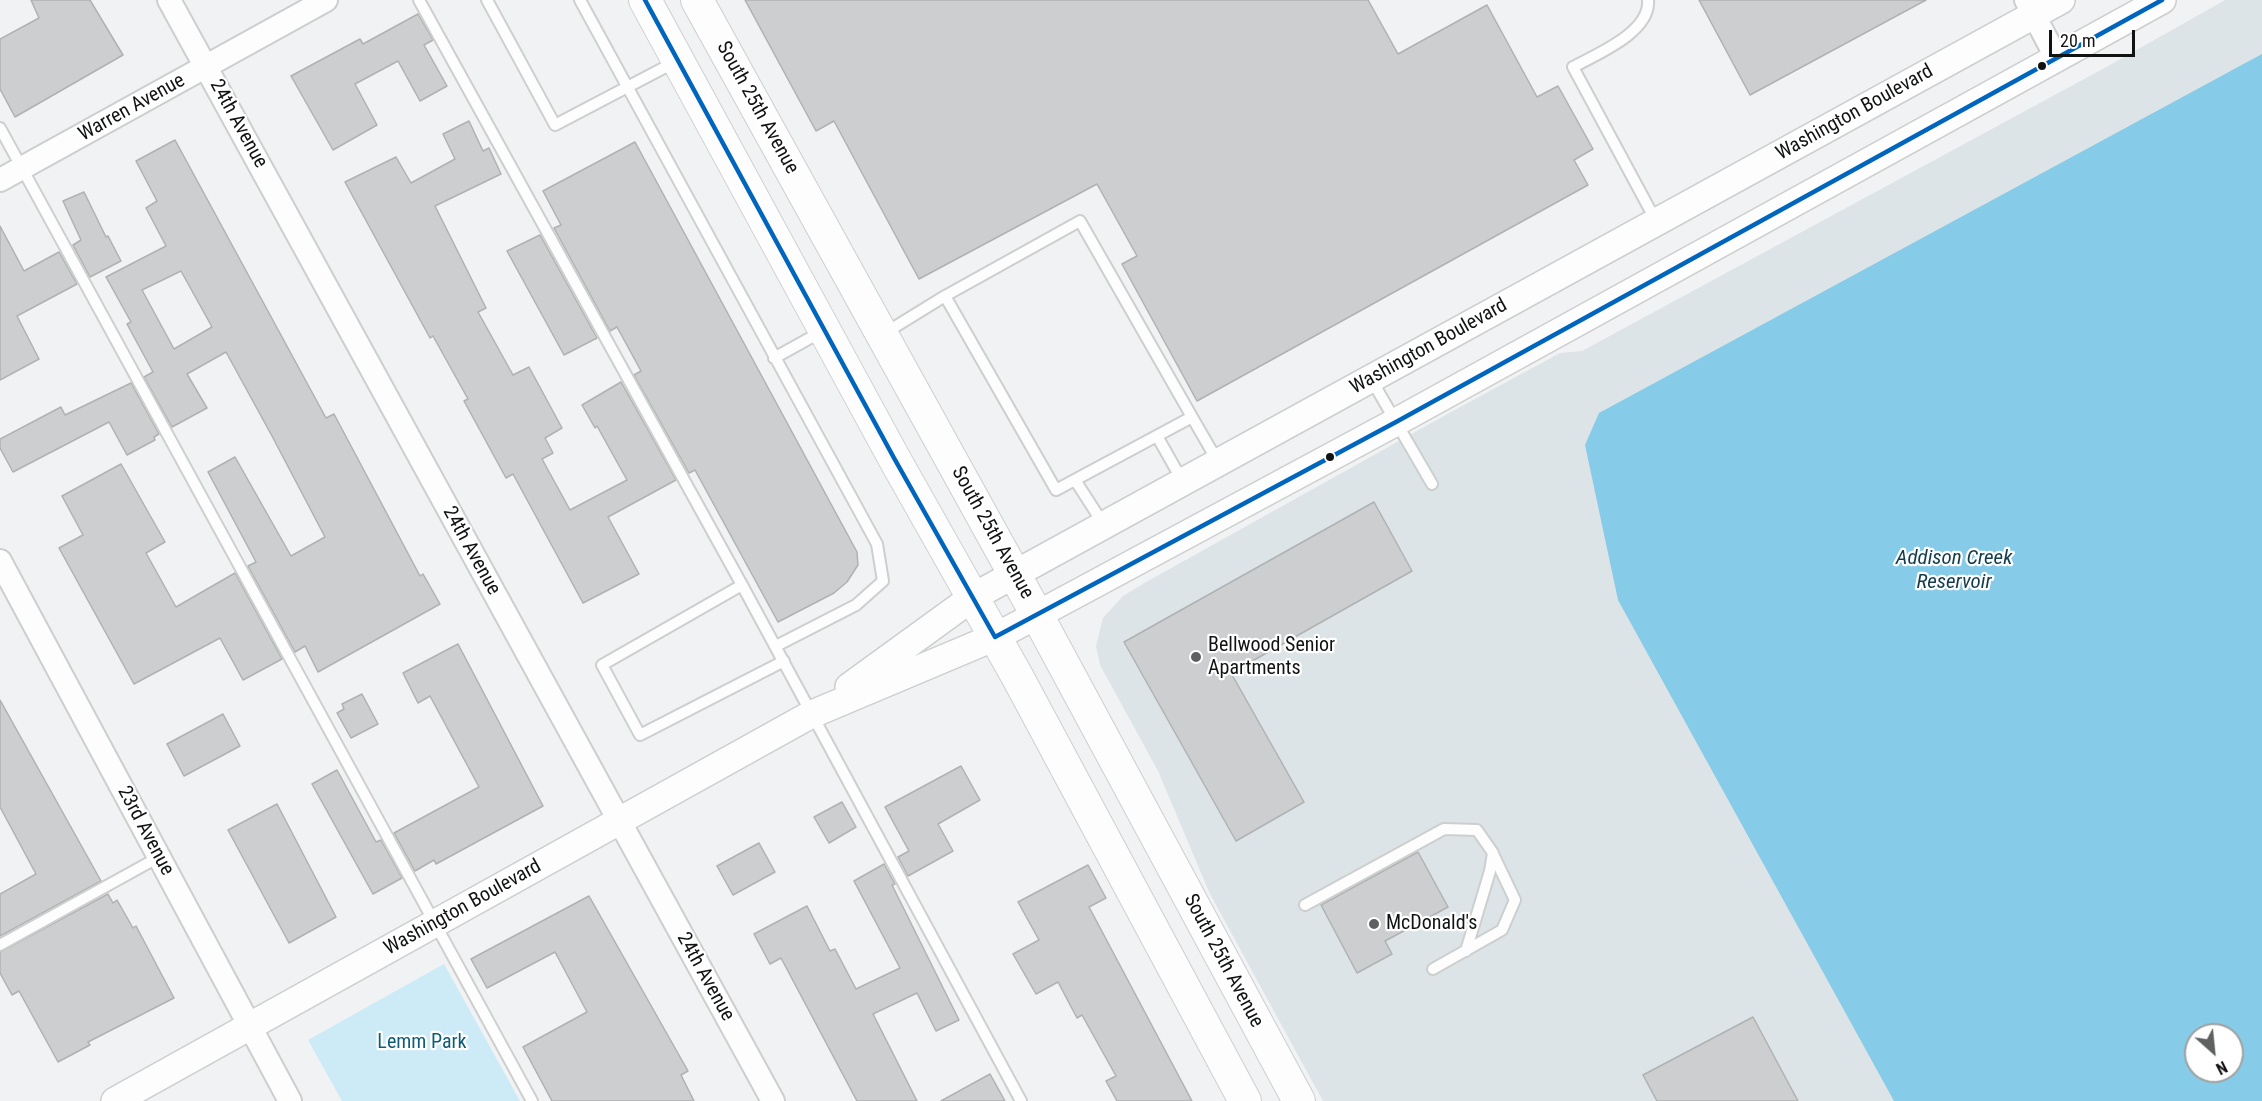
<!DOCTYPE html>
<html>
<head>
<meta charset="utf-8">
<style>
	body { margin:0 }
	#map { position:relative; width:2262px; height:1101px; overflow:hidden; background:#f0f2f3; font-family:"Roboto Condensed",sans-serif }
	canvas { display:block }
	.north { position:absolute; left:2184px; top:1023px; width:60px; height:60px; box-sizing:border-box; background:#fff; border:2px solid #a0a1a1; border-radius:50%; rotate:153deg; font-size:16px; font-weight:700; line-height:24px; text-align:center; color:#111313 }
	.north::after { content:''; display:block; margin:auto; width:21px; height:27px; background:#5f6161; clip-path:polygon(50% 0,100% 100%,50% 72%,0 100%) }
	.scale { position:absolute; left:2049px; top:30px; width:86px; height:27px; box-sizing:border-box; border:3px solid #111313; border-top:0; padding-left:8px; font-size:18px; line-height:21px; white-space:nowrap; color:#111313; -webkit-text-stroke:4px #fff; paint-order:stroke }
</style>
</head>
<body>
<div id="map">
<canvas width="2262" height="1101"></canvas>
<div class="north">N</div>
<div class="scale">20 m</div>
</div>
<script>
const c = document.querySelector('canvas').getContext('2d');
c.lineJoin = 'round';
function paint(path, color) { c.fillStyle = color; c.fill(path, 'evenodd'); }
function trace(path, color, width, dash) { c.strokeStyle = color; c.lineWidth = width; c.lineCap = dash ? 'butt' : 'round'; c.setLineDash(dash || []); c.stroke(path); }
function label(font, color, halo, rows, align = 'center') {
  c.font = font + ' "Roboto Condensed",sans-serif'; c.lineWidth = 4.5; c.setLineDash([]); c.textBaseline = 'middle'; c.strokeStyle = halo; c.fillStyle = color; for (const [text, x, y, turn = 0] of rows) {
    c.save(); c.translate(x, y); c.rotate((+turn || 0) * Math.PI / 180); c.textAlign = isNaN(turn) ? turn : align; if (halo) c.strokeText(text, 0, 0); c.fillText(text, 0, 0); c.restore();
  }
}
paint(new Path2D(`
	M 2225,0 L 2262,0 L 2262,1101 L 1323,1101 L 1210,894 L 1158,771 L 1100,665 L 1096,646 L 1103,618 L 1123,596 L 1148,581 L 1451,412 L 1560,353 L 1582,351 L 2110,65 ZM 2196,1035 L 2232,1035 L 2232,1071 L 2196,1071 Z`), '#dde4e8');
paint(new Path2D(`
	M 444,964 L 520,1101 L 342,1101 L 308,1040 Z`), '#cdeaf7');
paint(new Path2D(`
	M 2262,54 L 2262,1101 L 1894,1101 L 1618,600 L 1585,445 L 1599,413 ZM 2196,1035 L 2232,1035 L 2232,1071 L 2196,1071 Z`), '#86cbe7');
const building = new Path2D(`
	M 31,0 L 90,0 L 123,55 L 15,117 L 0,89 L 0,39 L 39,18 Z
	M 745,0 L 1368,0 L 1398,54 L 1487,5 L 1537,97 L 1558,86 L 1593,149 L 1574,160 L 1588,185 L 1197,401 L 1122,264 L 1137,256 L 1097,184 L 919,279 L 834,121 L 816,131 Z
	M 1699,0 L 1926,0 L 1750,95 Z
	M 418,14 L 433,40 L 424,45 L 447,86 L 420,101 L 398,61 L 355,84 L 377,125 L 333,150 L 291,76 L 360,39 L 363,44 Z
	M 469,121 L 483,151 L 489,148 L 501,174 L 435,206 L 486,308 L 478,312 L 513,375 L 529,367 L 562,428 L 545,438 L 553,453 L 542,459 L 570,510 L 627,480 L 597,426 L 595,428 L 582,405 L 621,382 L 676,480 L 608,517 L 639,574 L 583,603 L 513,474 L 506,478 L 464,401 L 468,399 L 433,336 L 430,338 L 345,182 L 396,157 L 411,183 L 455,159 L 443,134 Z
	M 175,140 L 326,418 L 334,414 L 420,576 L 423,574 L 440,604 L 318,672 L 305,646 L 295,652 L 248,566 L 256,562 L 208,472 L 235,457 L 291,556 L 325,537 L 272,436 L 226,352 L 187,374 L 207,408 L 172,427 L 144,377 L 153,372 L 127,324 L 131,322 L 106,277 L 166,246 L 146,208 L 157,201 L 136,161 ZM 181,271 L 212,327 L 174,349 L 142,290 Z
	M 635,142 L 857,552 L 858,565 L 847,582 L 834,593 L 778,622 L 695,470 L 689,473 L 634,375 L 641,371 L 617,327 L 610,331 L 554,228 L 561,225 L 543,191 Z
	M 84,192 L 106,237 L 108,236 L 121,261 L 90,277 L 73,245 L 81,240 L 63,201 Z
	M 0,226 L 24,271 L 59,252 L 77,284 L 17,316 L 39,359 L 0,380 Z
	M 540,235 L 597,338 L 564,355 L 507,251 Z
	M 131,383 L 159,434 L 154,437 L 155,440 L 127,455 L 109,422 L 13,472 L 0,448 L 0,439 L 61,407 L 65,415 Z
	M 121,464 L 165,542 L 146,553 L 176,607 L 235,573 L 282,659 L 243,680 L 220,638 L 134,684 L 59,548 L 83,535 L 62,496 Z
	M 1374,502 L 1412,571 L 1231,673 L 1304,802 L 1236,841 L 1124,642 Z
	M 458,644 L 543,806 L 436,864 L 434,860 L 415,871 L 394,833 L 479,787 L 430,696 L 418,703 L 403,673 Z
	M 362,694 L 378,724 L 351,738 L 337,713 L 344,709 L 342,704 Z
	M 0,700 L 101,881 L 0,936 L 0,894 L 36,874 L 0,807 Z
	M 223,714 L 240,746 L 184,776 L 167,744 Z
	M 961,766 L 980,800 L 938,824 L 953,851 L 908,876 L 898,857 L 909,851 L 885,807 Z
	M 337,770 L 376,842 L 381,840 L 402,878 L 373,894 L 312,784 Z
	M 842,802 L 856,827 L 829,843 L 814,817 Z
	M 277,804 L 336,917 L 289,943 L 228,830 Z
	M 759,843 L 775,872 L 733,895 L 717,866 Z
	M 1418,852 L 1448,907 L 1385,941 L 1392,954 L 1357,973 L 1321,905 Z
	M 884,864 L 895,884 L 892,885 L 959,1020 L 936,1031 L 917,993 L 873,1014 L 917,1101 L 857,1101 L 781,958 L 770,964 L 754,934 L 807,906 L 830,951 L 835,949 L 856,989 L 900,968 L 854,881 Z
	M 1088,865 L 1106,898 L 1089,907 L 1192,1101 L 1117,1101 L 1106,1081 L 1116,1076 L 1082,1015 L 1077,1018 L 1058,982 L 1036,994 L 1013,954 L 1039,940 L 1018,902 Z
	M 108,894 L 113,903 L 117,900 L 133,928 L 136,926 L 174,998 L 88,1042 L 90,1045 L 58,1062 L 19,991 L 12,995 L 0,973 L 0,952 Z
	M 589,896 L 688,1071 L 681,1075 L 694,1101 L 552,1101 L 523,1047 L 587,1012 L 555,952 L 487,988 L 471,959 Z
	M 1753,1017 L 1798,1101 L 1657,1101 L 1643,1075 Z
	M 990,1074 L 1005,1101 L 941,1101 Z`);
paint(building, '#cdcecf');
trace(building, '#b0b2b2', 1.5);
const service = new Path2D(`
	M 419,0 L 742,585 L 1021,1101
	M 487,0 L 555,125 L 675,62
	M 580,0 L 877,544 L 883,581 L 856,605 L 776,646
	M 1648,0 C 1651,32 1597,54 1573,67 L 1656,221
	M 0,128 L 532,1101
	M 945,296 L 1080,221 L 1192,417
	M 885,333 L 945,296 L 1056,490 L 1192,417 L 1218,462
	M 774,358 L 821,332
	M 1371,379 L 1432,484
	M 1157,436 L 1183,482
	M 1075,480 L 1104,525
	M 742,585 L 602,665 L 640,735 L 784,661
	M 1305,905 L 1444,829 L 1477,830 L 1493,853 L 1490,871 L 1466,951
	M 0,945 L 159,857
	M 1433,969 L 1502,930 L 1515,900 L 1493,854`);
const minor = new Path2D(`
	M 169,0 L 773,1101
	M 2026,0 L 2057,59
	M 0,180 L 326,0
	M 0,561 L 290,1101`);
const tertiary = new Path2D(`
	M 849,687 L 973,597 L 2061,0
	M 115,1101 L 810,715 L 995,637 L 1037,615 L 1396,422 L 2162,0`);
const secondary = new Path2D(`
	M 645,0 L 894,458 L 1017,676 L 1245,1101
	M 697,0 L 1037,615 L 1299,1101`);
trace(service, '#cdcfcf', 14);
trace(minor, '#cdcfcf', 26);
trace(tertiary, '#cdcfcf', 30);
trace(secondary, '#cdcfcf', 34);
trace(service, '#fdfdfd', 10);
trace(minor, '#fdfdfd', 22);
trace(tertiary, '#fdfdfd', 27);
trace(secondary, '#fdfdfd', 32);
trace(new Path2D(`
	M 645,0 L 894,458 L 995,637 L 1396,422 L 2162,0`), '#0065bd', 4.5);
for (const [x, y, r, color] of [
	[2042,66,5,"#111313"],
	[1330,457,5,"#111313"],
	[1196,657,6,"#5f6161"],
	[1374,924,6,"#5f6161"]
]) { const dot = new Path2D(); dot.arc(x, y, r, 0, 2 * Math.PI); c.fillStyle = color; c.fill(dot); trace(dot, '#fff', 2); }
label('20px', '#111313', '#fff', [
	["Warren Avenue",132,108,-29],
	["South 25th Avenue",757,108,61],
	["Washington Boulevard",1855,113,-29],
	["24th Avenue",238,124,61],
	["Washington Boulevard",1429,347,-29],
	["South 25th Avenue",992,533,61],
	["24th Avenue",471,551,61],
	["23rd Avenue",145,831,62],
	["Washington Boulevard",463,908,-29],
	["South 25th Avenue",1223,961,62],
	["24th Avenue",705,977,61]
]);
label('20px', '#111313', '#fff', [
	["Bellwood Senior",1208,646],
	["Apartments",1208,669],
	["McDonald's",1386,924]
], 'left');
label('20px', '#0d5d78', '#fff', [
	["Lemm Park",422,1043]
]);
label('italic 21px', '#113c4d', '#fff', [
	["Addison Creek",1954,559],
	["Reservoir",1954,583]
]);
</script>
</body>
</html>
